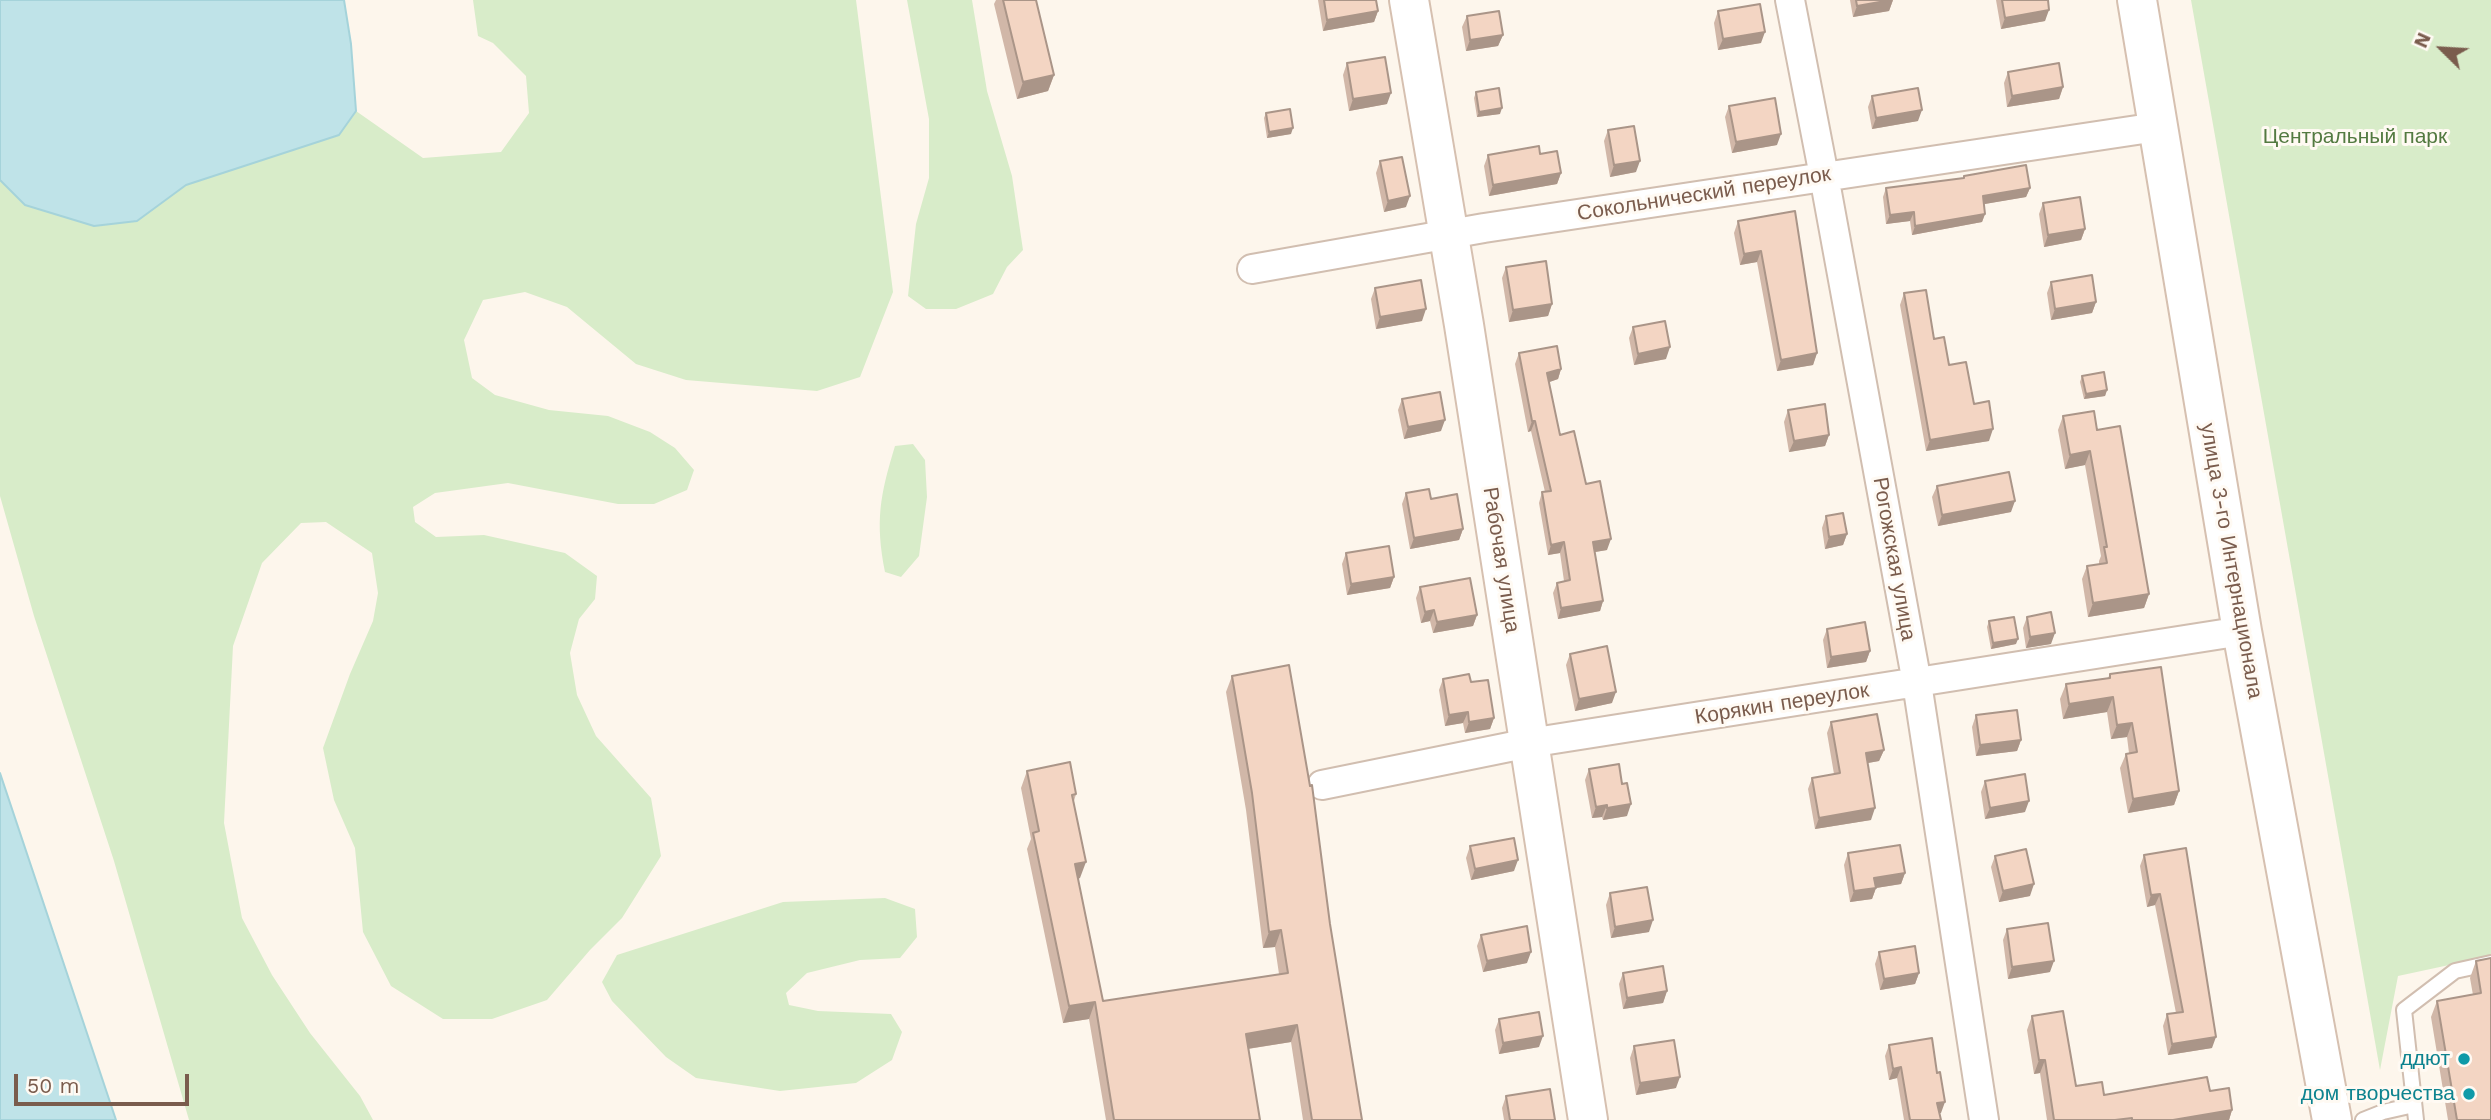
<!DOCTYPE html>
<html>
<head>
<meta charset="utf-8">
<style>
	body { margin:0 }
	#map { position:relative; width:2491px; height:1120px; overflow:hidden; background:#fdf6ec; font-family:"Work Sans",sans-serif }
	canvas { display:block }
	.north { position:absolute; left:2407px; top:14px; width:70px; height:70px; -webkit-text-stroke:5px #fffaf3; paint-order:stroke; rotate:294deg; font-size:19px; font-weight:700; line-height:28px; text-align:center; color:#7a5c4d }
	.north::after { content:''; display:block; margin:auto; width:24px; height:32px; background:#7a5c4d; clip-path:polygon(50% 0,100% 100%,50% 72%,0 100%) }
	.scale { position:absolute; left:14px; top:1074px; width:175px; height:32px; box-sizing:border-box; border:4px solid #7a5c4d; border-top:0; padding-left:9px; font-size:21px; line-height:24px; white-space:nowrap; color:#7a5c4d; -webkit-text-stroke:5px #fffaf3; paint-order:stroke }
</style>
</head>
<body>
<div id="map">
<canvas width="2491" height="1120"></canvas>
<div class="north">N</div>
<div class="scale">50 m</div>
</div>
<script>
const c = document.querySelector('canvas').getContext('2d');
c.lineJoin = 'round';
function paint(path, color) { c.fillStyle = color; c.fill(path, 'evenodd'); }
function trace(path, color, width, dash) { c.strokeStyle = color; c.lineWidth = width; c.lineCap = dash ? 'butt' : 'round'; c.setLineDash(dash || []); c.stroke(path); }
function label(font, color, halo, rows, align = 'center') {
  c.font = font + ' "Work Sans",sans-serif'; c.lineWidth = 6; c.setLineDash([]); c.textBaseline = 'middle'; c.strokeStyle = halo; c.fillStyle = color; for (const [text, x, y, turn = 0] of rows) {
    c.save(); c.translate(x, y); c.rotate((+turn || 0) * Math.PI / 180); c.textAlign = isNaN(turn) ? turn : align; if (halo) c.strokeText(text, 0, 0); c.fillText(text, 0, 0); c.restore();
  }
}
paint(new Path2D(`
	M 473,0 L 856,0 L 893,292 L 860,377 L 817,391 L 686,380 L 636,364 L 567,307 L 525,292 L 483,300 L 464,340 L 472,378 L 495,395 L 549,410 L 608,416 L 650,432 L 675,448 L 694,470 L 687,490 L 654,504 L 618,504 L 508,483 L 435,493 L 413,507 L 415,522 L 436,537 L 484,535 L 565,553 L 597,576 L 595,599 L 579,619 L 570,653 L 577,695 L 596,736 L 651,798 L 661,856 L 622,918 L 590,950 L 547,1000 L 492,1019 L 443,1019 L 391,986 L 363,932 L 355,848 L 334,800 L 323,748 L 350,674 L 373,621 L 378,593 L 372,553 L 326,522 L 301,523 L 262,563 L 233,646 L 224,823 L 242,918 L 272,975 L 310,1033 L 360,1096 L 373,1120 L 189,1120 L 114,861 L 34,616 L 0,496 L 0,180 L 25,205 L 137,221 L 186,185 L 339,135 L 356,111 L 423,158 L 501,152 L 529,113 L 526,76 L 493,43 L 478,36 Z
	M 907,0 L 972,0 L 987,91 L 1012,176 L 1023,250 L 1007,267 L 993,294 L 956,309 L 926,309 L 908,296 L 916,224 L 929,178 L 929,119 Z
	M 2191,0 L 2491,0 L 2491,956 L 2398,976 L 2380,1070 Z
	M 913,444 L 925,460 L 927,497 L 919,556 L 901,577 L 885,572 C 875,521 880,495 895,446 Z
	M 885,898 L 915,909 L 917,937 L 900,958 L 860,960 L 807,973 L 786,993 L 789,1005 L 818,1011 L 891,1014 L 902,1032 L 892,1060 L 856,1083 L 780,1091 L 696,1078 L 666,1057 L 612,1001 L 602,982 L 617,955 L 783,902 Z`), '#d8ecc9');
const water = new Path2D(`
	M 0,0 L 344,0 L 351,44 L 356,111 L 339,135 L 186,185 L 137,221 L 94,226 L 25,205 L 0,180 Z
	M 0,773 L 116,1120 L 0,1120 Z`);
paint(water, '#bfe3e8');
trace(water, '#a5d3da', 2);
const lane = new Path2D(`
	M 2363,1120 L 2383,1112 L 2414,1105
	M 2416,1120 L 2404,1010 L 2455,971 L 2491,963`);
const street = new Path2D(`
	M 1790,0 L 1824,176 L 1917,683 L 1984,1120
	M 1252,269 L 1484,228 L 2157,127
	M 1322,785 L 1529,743 L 2242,631`);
const secondary = new Path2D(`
	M 1409,0 L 1464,325 L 1588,1120
	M 2137,0 L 2242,631 L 2332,1120`);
trace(lane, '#d1beb0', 18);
trace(street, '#d1beb0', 32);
trace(secondary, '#d6c0b0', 42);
trace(lane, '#fff', 14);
trace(street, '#fff', 28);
trace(secondary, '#fff', 38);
paint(new Path2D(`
	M 996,0 L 1036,0 L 1054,75 L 1048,91 L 1017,99 L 994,4 Z
	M 1318,0 L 1376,0 L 1378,11 L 1374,22 L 1323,31 Z
	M 1850,0 L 1893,0 L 1889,11 L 1853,17 Z
	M 1996,0 L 2048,0 L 2045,21 L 2001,29 Z
	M 1718,11 L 1761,43 L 1718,50 L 1714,23 Z
	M 1467,16 L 1503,35 L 1498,46 L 1466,51 L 1462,27 Z
	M 1347,63 L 1387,104 L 1349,111 L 1343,75 Z
	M 2008,72 L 2063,87 L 2059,99 L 2007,107 L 2004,83 Z
	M 1476,92 L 1500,114 L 1477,117 L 1474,98 Z
	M 1872,96 L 1918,121 L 1872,129 L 1868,107 Z
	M 1729,106 L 1777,145 L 1732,153 L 1725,117 Z
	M 1266,113 L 1291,134 L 1267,138 L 1264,118 Z
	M 1608,130 L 1636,172 L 1610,177 L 1604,141 Z
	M 1540,154 L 1561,173 L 1557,184 L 1489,196 L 1484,166 L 1488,155 Z
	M 1380,161 L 1406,207 L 1384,212 L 1376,173 Z
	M 1964,176 L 2030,188 L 2026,197 L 1984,204 L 1985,214 L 1982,222 L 1912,235 L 1910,221 L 1886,224 L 1883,197 L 1886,188 L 1963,178 Z
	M 2043,203 L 2085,229 L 2081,240 L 2044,247 L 2039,214 Z
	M 1795,211 L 1817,353 L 1813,365 L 1777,371 L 1757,262 L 1740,265 L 1734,233 L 1738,221 Z
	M 1506,267 L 1552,304 L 1548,316 L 1509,322 L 1502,278 Z
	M 2051,282 L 2096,302 L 2092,313 L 2051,320 L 2047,293 Z
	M 1375,288 L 1422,321 L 1376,329 L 1371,299 Z
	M 1904,293 L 1934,339 L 1974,404 L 1989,441 L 1926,451 L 1900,305 Z
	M 1633,327 L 1666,359 L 1634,365 L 1629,338 Z
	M 1519,353 L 1561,369 L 1558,379 L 1549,382 L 1560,435 L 1586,484 L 1607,550 L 1595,552 L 1603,601 L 1600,611 L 1558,619 L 1553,593 L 1557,583 L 1564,581 L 1560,553 L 1548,555 L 1539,503 L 1542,492 L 1545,492 L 1531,431 L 1528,432 L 1515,364 Z
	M 2082,376 L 2107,390 L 2105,396 L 2084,399 L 2080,382 Z
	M 1402,399 L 1441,431 L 1404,439 L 1398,410 Z
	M 1788,410 L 1829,435 L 1825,446 L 1789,452 L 1784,422 Z
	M 2063,416 L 2097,430 L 2149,594 L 2144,608 L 2088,617 L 2082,579 L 2087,566 L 2099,564 L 2099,561 L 2101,556 L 2085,465 L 2065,469 L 2058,430 Z
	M 1937,486 L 2011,512 L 1938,526 L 1932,497 Z
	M 1406,493 L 1431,499 L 1463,529 L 1459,540 L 1410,549 L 1402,504 Z
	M 1826,516 L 1847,534 L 1843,545 L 1825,549 L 1822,528 Z
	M 1346,553 L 1394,577 L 1390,588 L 1347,595 L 1342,564 Z
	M 1420,587 L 1477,615 L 1473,626 L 1433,633 L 1430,621 L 1421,623 L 1416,598 Z
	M 2027,617 L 2051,644 L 2026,648 L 2023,628 Z
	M 1989,621 L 2016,644 L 1991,649 L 1987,627 Z
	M 1827,629 L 1870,651 L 1866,662 L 1827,668 L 1823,640 Z
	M 1570,654 L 1612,703 L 1575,711 L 1566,665 Z
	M 2110,674 L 2179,791 L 2174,805 L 2128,813 L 2120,768 L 2126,754 L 2129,753 L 2127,737 L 2111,739 L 2107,712 L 2063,719 L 2060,699 L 2066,684 L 2108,678 Z
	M 1232,676 L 1330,924 L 1362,1120 L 1303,1120 L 1291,1042 L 1248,1049 L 1260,1120 L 1106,1120 L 1089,1019 L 1063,1023 L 1027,849 L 1031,839 L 1021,788 L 1027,771 L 1076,794 L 1074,801 L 1080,878 L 1078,879 L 1103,1001 L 1279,974 L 1275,947 L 1263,948 L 1246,810 L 1226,692 Z
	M 1443,679 L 1471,682 L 1494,718 L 1490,729 L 1465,733 L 1463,723 L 1445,726 L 1439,690 Z
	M 1976,715 L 2021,740 L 2017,751 L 1976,756 L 1972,727 Z
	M 1831,722 L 1884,750 L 1879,761 L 1868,763 L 1871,820 L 1815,829 L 1808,789 L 1812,778 L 1834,774 L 1827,733 Z
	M 1589,769 L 1627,816 L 1603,820 L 1602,817 L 1592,818 L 1585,780 Z
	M 1985,781 L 2025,812 L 1985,819 L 1981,792 Z
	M 1470,846 L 1514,871 L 1471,880 L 1466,858 Z
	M 2186,848 L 2212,1048 L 2168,1055 L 2163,1026 L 2167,1014 L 2176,1013 L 2155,905 L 2147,907 L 2140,866 L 2144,855 Z
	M 1848,853 L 1905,873 L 1901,884 L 1876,888 L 1872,899 L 1850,902 L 1844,865 Z
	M 1995,856 L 2030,896 L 1999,902 L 1991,867 Z
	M 1610,893 L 1649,932 L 1611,938 L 1606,905 Z
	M 2007,929 L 2050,972 L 2008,979 L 2003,940 Z
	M 1481,935 L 1527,963 L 1483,972 L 1477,946 Z
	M 1879,952 L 1919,973 L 1915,984 L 1880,990 L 1875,964 Z
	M 2491,958 L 2491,1120 L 2448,1120 L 2431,1017 L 2437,1001 L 2473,995 L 2470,978 L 2476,961 Z
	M 1623,973 L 1667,991 L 1663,1003 L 1623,1009 L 1619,984 Z
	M 2032,1016 L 2076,1086 L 2104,1095 L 2210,1091 L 2232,1110 L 2229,1120 L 2047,1120 L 2040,1073 L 2034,1074 L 2027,1030 Z
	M 1499,1019 L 1539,1047 L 1499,1054 L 1495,1030 Z
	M 1889,1045 L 1941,1113 L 1940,1113 L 1941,1120 L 1904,1120 L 1897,1078 L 1889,1080 L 1885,1056 Z
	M 1634,1046 L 1676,1088 L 1636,1095 L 1630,1058 Z
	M 1506,1096 L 1555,1120 L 1504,1120 L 1502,1108 Z`), '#d1b7a8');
paint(new Path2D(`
	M 1893,0 L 1889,11 L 1853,17 L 1857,6 Z
	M 2049,10 L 2045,21 L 2001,29 L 2005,18 Z
	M 1378,11 L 1374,22 L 1323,31 L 1327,20 Z
	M 1765,32 L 1761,43 L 1718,50 L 1723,39 Z
	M 1503,35 L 1498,46 L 1466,51 L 1470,40 Z
	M 1054,75 L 1048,91 L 1017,99 L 1023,82 Z
	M 2063,87 L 2059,99 L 2007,107 L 2012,96 Z
	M 1391,93 L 1387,104 L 1349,111 L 1353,99 Z
	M 1502,108 L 1500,114 L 1477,117 L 1479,112 Z
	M 1922,110 L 1918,121 L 1872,129 L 1876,118 Z
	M 1293,128 L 1291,134 L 1267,138 L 1269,132 Z
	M 1781,134 L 1777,145 L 1732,153 L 1736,142 Z
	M 1640,161 L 1636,172 L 1610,177 L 1614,165 Z
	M 1561,173 L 1557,184 L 1489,196 L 1493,185 Z
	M 2030,188 L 2026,197 L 1979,205 L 1983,196 Z
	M 1410,196 L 1406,207 L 1384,212 L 1388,201 Z
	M 1914,212 L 1910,221 L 1886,224 L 1890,215 Z
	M 1985,214 L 1982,222 L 1912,235 L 1915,226 Z
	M 2085,229 L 2081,240 L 2044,247 L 2048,235 Z
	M 1761,251 L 1757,262 L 1740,265 L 1744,254 Z
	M 2096,302 L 2092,313 L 2051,320 L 2055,309 Z
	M 1552,304 L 1548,316 L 1509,322 L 1513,310 Z
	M 1426,309 L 1422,321 L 1376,329 L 1380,317 Z
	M 1670,347 L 1666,359 L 1634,365 L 1638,354 Z
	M 1817,353 L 1813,365 L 1777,371 L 1781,360 Z
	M 1561,369 L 1558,379 L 1544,384 L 1547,373 Z
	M 2107,390 L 2105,396 L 2084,399 L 2086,394 Z
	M 1445,420 L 1441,431 L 1404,439 L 1408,427 Z
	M 1532,421 L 1535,421 L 1531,431 L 1528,432 Z
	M 1993,429 L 1989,441 L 1926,451 L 1930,440 Z
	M 1829,435 L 1825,446 L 1789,452 L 1794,441 Z
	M 2090,451 L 2085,465 L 2065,469 L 2070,455 Z
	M 2015,501 L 2011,512 L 1938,526 L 1942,515 Z
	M 1463,529 L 1459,540 L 1410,549 L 1414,538 Z
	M 1847,534 L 1843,545 L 1825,549 L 1829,537 Z
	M 1611,539 L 1607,550 L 1589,553 L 1593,542 Z
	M 1564,542 L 1560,553 L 1548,555 L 1551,545 Z
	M 1394,577 L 1390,588 L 1347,595 L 1351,584 Z
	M 2149,594 L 2144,608 L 2088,617 L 2093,603 Z
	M 1603,601 L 1600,611 L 1558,619 L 1561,608 Z
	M 1434,610 L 1430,621 L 1421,623 L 1425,612 Z
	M 1477,615 L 1473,626 L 1433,633 L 1437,622 Z
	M 2055,633 L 2051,644 L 2026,648 L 2030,637 Z
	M 2018,639 L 2016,644 L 1991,649 L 1993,643 Z
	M 1870,651 L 1866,662 L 1827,668 L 1831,657 Z
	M 1616,692 L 1612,703 L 1575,711 L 1579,699 Z
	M 2113,697 L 2107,712 L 2063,719 L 2069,704 Z
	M 1468,712 L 1463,723 L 1445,726 L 1449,715 Z
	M 1494,718 L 1490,729 L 1465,733 L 1469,722 Z
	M 2132,723 L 2127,737 L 2111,739 L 2117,725 Z
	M 2021,740 L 2017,751 L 1976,756 L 1980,745 Z
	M 1884,750 L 1879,761 L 1862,764 L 1866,753 Z
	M 2179,791 L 2174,805 L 2128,813 L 2133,799 Z
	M 2029,801 L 2025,812 L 1985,819 L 1990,808 Z
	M 1631,804 L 1627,816 L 1603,820 L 1607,808 Z
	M 1607,805 L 1602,817 L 1592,818 L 1596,807 Z
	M 1875,808 L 1871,820 L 1815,829 L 1819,818 Z
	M 1518,860 L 1514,871 L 1471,880 L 1475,869 Z
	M 1086,862 L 1080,878 L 1069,881 L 1075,864 Z
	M 1905,873 L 1901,884 L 1876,888 L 1872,899 L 1850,902 L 1854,891 L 1874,878 Z
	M 2034,884 L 2030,896 L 1999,902 L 2003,891 Z
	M 2160,894 L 2155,905 L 2147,907 L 2151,895 Z
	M 1653,920 L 1649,932 L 1611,938 L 1615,927 Z
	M 1281,930 L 1275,947 L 1263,948 L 1269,932 Z
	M 1531,952 L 1527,963 L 1483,972 L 1487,961 Z
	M 2054,961 L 2050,972 L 2008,979 L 2012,967 Z
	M 1919,973 L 1915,984 L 1880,990 L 1884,979 Z
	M 1667,991 L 1663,1003 L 1623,1009 L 1627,998 Z
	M 1095,1002 L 1089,1019 L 1063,1023 L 1069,1006 Z
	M 1297,1025 L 1291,1042 L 1240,1050 L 1246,1034 Z
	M 1543,1036 L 1539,1047 L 1499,1054 L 1503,1043 Z
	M 2216,1037 L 2212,1048 L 2168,1055 L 2172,1044 Z
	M 2039,1060 L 2045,1060 L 2040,1073 L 2034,1074 Z
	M 1901,1067 L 1897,1078 L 1889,1080 L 1893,1069 Z
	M 1680,1077 L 1676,1088 L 1636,1095 L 1640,1083 Z
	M 1945,1102 L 1941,1113 L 1933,1114 L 1937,1103 Z
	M 2232,1110 L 2229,1120 L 2173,1120 Z`), '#aa9588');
const building = new Path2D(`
	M 1003,0 L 1036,0 L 1054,75 L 1023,82 Z
	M 1324,0 L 1376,0 L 1378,11 L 1327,20 Z
	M 1856,0 L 1891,0 L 1857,6 Z
	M 2002,0 L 2048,0 L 2049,10 L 2005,18 Z
	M 1760,4 L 1765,32 L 1723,39 L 1718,11 Z
	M 1499,11 L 1503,35 L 1470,40 L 1467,16 Z
	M 1385,57 L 1391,93 L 1353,99 L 1347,63 Z
	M 2059,63 L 2063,87 L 2012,96 L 2008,72 Z
	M 1499,88 L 1502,108 L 1479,112 L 1476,92 Z
	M 1918,88 L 1922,110 L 1876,118 L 1872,96 Z
	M 1775,98 L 1781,134 L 1736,142 L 1729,106 Z
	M 1290,109 L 1293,128 L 1269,132 L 1266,113 Z
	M 1634,126 L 1640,161 L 1614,165 L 1608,130 Z
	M 1539,146 L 1540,154 L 1557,151 L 1561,173 L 1493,185 L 1488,155 Z
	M 1402,157 L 1410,196 L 1388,201 L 1380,161 Z
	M 2026,165 L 2030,188 L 1983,196 L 1985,214 L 1915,226 L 1914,212 L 1890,215 L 1886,188 L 1964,178 L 1964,176 Z
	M 2080,197 L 2085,229 L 2048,235 L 2043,203 Z
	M 1795,211 L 1817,353 L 1781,360 L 1761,251 L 1744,254 L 1738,221 Z
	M 1546,261 L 1552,304 L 1513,310 L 1506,267 Z
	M 2092,275 L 2096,302 L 2055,309 L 2051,282 Z
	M 1421,280 L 1426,309 L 1380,317 L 1375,288 Z
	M 1926,290 L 1934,339 L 1944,337 L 1949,365 L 1966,362 L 1974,404 L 1989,401 L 1993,429 L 1930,440 L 1904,293 Z
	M 1665,321 L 1670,347 L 1638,354 L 1633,327 Z
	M 1557,346 L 1561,369 L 1547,373 L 1560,435 L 1574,431 L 1586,484 L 1600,481 L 1611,539 L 1593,542 L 1603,601 L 1561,608 L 1557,583 L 1570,580 L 1564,542 L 1551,545 L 1542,492 L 1551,491 L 1535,421 L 1532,421 L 1519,353 Z
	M 2104,372 L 2107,390 L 2086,394 L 2082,376 Z
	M 1440,392 L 1445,420 L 1408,427 L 1402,399 Z
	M 1825,404 L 1829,435 L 1794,441 L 1788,410 Z
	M 2094,411 L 2097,430 L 2120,426 L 2149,594 L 2093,603 L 2087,566 L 2107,563 L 2104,547 L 2107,547 L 2090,451 L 2070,455 L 2063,416 Z
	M 2009,472 L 2015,501 L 1942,515 L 1937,486 Z
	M 1429,489 L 1431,499 L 1457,494 L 1463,529 L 1414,538 L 1406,493 Z
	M 1843,513 L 1847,534 L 1829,537 L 1826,516 Z
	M 1389,546 L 1394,577 L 1351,584 L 1346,553 Z
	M 1470,578 L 1477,615 L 1437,622 L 1434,610 L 1425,612 L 1420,587 Z
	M 2051,612 L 2055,633 L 2030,637 L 2027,617 Z
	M 2014,617 L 2018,639 L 1993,643 L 1989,621 Z
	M 1865,622 L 1870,651 L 1831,657 L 1827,629 Z
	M 1607,646 L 1616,692 L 1579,699 L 1570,654 Z
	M 1289,665 L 1310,786 L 1312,785 L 1330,924 L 1362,1120 L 1312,1120 L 1297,1025 L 1246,1034 L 1260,1120 L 1114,1120 L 1095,1002 L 1069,1006 L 1033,833 L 1039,831 L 1027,771 L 1070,762 L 1076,794 L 1072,795 L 1086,862 L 1075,864 L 1103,1001 L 1288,973 L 1281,930 L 1269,932 L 1252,793 L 1232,676 Z
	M 2161,667 L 2179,791 L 2133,799 L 2126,754 L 2137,752 L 2132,723 L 2117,725 L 2113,697 L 2069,704 L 2066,684 L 2110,678 L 2110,674 Z
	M 1469,674 L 1471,682 L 1488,680 L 1494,718 L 1469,722 L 1468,712 L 1449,715 L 1443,679 Z
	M 2017,710 L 2021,740 L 1980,745 L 1976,715 Z
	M 1877,714 L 1884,750 L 1866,753 L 1875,808 L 1819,818 L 1812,778 L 1840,773 L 1831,722 Z
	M 1619,764 L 1622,784 L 1627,783 L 1631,804 L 1607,808 L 1607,805 L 1596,807 L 1589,769 Z
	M 2025,774 L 2029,801 L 1990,808 L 1985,781 Z
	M 1514,838 L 1518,860 L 1475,869 L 1470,846 Z
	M 1900,845 L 1905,873 L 1874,878 L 1876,888 L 1854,891 L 1848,853 Z
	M 2186,848 L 2216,1037 L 2172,1044 L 2167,1014 L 2183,1012 L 2160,894 L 2151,895 L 2144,855 Z
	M 2026,849 L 2034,884 L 2003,891 L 1995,856 Z
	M 1647,887 L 1653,920 L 1615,927 L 1610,893 Z
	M 2048,923 L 2054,961 L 2012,967 L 2007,929 Z
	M 1527,926 L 1531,952 L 1487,961 L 1481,935 Z
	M 1915,946 L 1919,973 L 1884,979 L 1879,952 Z
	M 2491,958 L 2491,1120 L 2457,1120 L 2437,1001 L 2481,993 L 2476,961 Z
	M 1663,966 L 1667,991 L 1627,998 L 1623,973 Z
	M 2063,1011 L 2076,1086 L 2102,1082 L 2104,1095 L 2207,1077 L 2210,1091 L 2229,1088 L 2232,1110 L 2173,1120 L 2132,1120 L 2132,1118 L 2115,1120 L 2054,1120 L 2045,1060 L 2039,1060 L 2032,1016 Z
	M 1539,1012 L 1543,1036 L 1503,1043 L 1499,1019 Z
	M 1932,1038 L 1937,1073 L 1940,1072 L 1945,1102 L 1937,1103 L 1941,1120 L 1910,1120 L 1901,1067 L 1893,1069 L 1889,1045 Z
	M 1674,1040 L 1680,1077 L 1640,1083 L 1634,1046 Z
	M 1550,1089 L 1555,1120 L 1510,1120 L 1506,1096 Z`);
paint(building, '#f3d5c3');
trace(building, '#aa9588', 2);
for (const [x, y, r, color] of [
	[2464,1059,7,"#0f9aa8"],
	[2469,1094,7,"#0f9aa8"]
]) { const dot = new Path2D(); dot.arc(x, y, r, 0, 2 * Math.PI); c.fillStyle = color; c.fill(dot); trace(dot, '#fffaf3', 2.5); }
label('21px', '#537a41', '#fffaf3', [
	["Центральный парк",2355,137]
]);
label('21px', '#7a5c4d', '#fffaf3', [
	["Сокольнический переулок",1704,194,-9],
	["Рогожская улица",1894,559,80],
	["Рабочая улица",1501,560,81],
	["улица 3-го Интернационала",2231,561,80],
	["Корякин переулок",1782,704,-9]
]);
label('21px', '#0d838f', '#fffaf3', [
	["ддют",2450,1059],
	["дом творчества",2455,1094]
], 'right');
</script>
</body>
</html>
